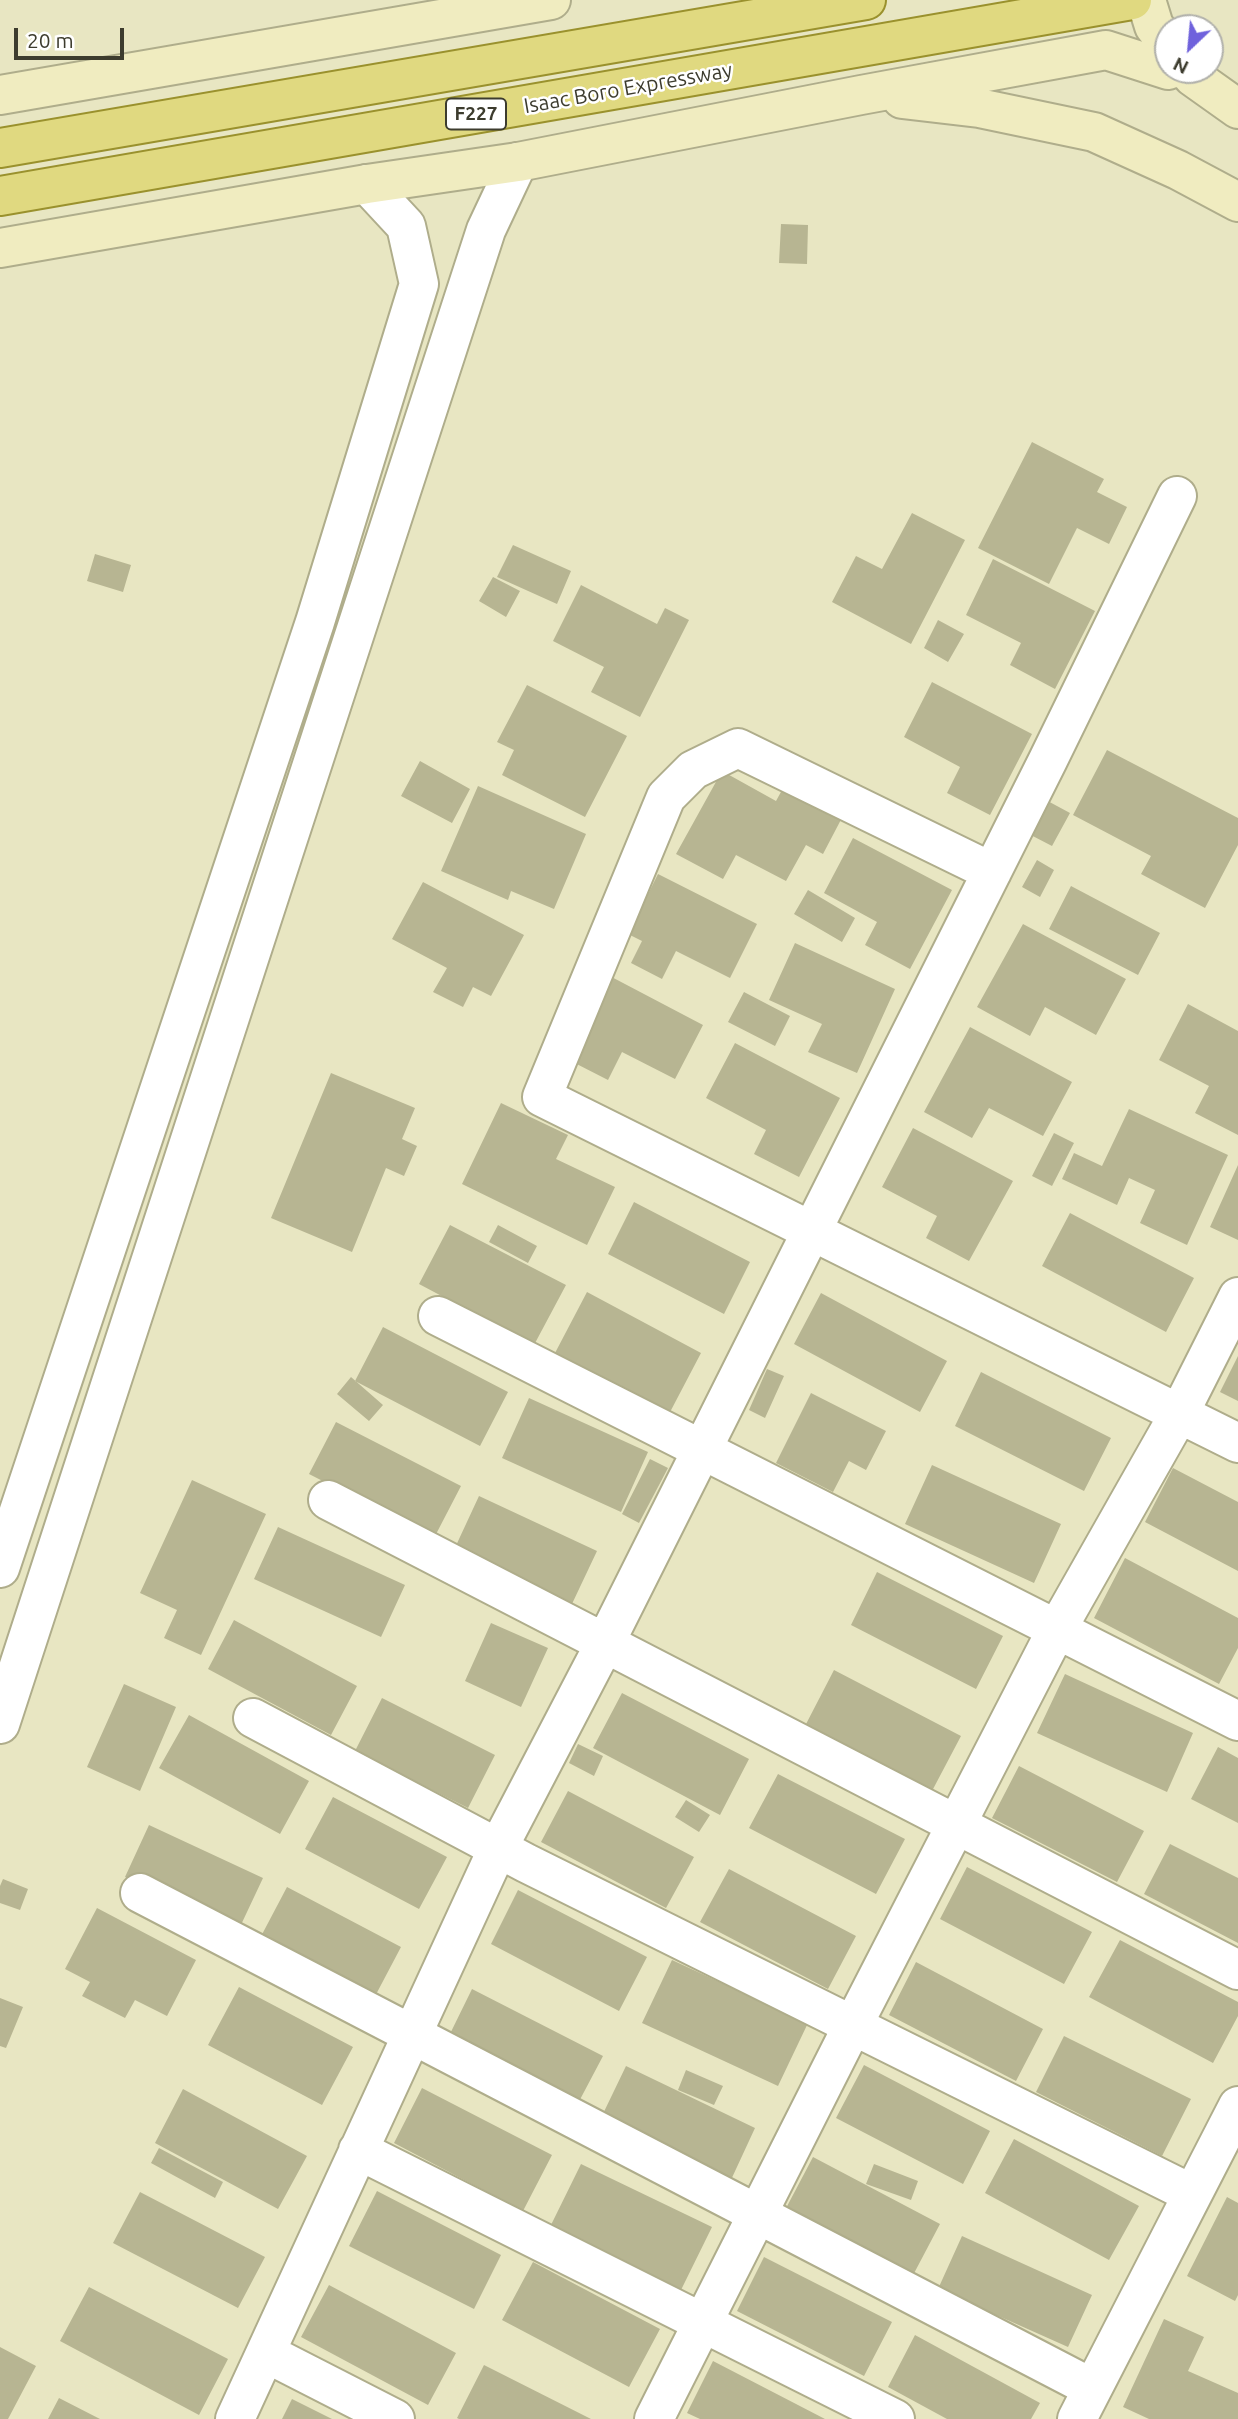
<!DOCTYPE html>
<html>
<head>
<meta charset="utf-8">
<style>
	body { margin:0 }
	#map { position:relative; width:1238px; height:2419px; overflow:hidden; background:#e8e6c2; font-family:Ubuntu,sans-serif }
	canvas { display:block }
	.north { position:absolute; left:1154px; top:14px; width:70px; height:70px; box-sizing:border-box; background:#fff; border:2px solid #b1b1ab; border-radius:50%; rotate:206deg; font-size:19px; font-weight:700; line-height:28px; text-align:center; color:#3d3c2e }
	.north::after { content:''; display:block; margin:auto; width:24px; height:32px; background:#6f62dc; clip-path:polygon(50% 0,100% 100%,50% 72%,0 100%) }
	.scale { position:absolute; left:14px; top:28px; width:110px; height:32px; box-sizing:border-box; border:4px solid #3d3c2e; border-top:0; padding-left:9px; font-size:21px; line-height:24px; white-space:nowrap; color:#3d3c2e; -webkit-text-stroke:5px #fff; paint-order:stroke }
</style>
</head>
<body>
<div id="map">
<canvas width="1238" height="2419"></canvas>
<div class="north">N</div>
<div class="scale">20 m</div>
</div>
<script>
const c = document.querySelector('canvas').getContext('2d');
c.lineJoin = 'round';
function paint(path, color) { c.fillStyle = color; c.fill(path, 'evenodd'); }
function trace(path, color, width, dash) { c.strokeStyle = color; c.lineWidth = width; c.lineCap = dash ? 'butt' : 'round'; c.setLineDash(dash || []); c.stroke(path); }
function label(font, color, halo, rows, align = 'center') {
  c.font = font + ' Ubuntu,sans-serif'; c.lineWidth = 5; c.setLineDash([]); c.textBaseline = 'middle'; c.strokeStyle = halo; c.fillStyle = color; for (const [text, x, y, turn = 0] of rows) {
    c.save(); c.translate(x, y); c.rotate((+turn || 0) * Math.PI / 180); c.textAlign = isNaN(turn) ? turn : align; if (halo) c.strokeText(text, 0, 0); c.fillText(text, 0, 0); c.restore();
  }
}
paint(new Path2D(`
	M 781,224 L 808,225 L 807,264 L 779,263 Z
	M 1032,442 L 1104,479 L 1097,492 L 1127,507 L 1109,544 L 1077,528 L 1049,584 L 978,548 Z
	M 912,513 L 965,540 L 911,644 L 832,602 L 856,556 L 882,569 Z
	M 513,545 L 571,571 L 557,604 L 497,577 Z
	M 95,554 L 131,565 L 123,592 L 87,581 Z
	M 993,559 L 1095,611 L 1055,689 L 1010,665 L 1021,643 L 966,615 Z
	M 493,577 L 520,591 L 506,617 L 479,601 Z
	M 581,585 L 657,624 L 665,608 L 689,620 L 640,717 L 591,692 L 604,667 L 553,641 Z
	M 938,620 L 964,634 L 948,662 L 924,648 Z
	M 932,682 L 1032,734 L 990,815 L 947,793 L 960,767 L 904,737 Z
	M 527,685 L 627,736 L 585,817 L 502,775 L 514,750 L 497,742 Z
	M 1107,750 L 1238,818 L 1238,845 L 1205,908 L 1141,874 L 1151,856 L 1073,815 Z
	M 420,761 L 470,789 L 452,823 L 401,796 Z
	M 722,771 L 776,801 L 787,781 L 845,812 L 823,854 L 806,845 L 786,881 L 736,855 L 723,879 L 676,854 Z
	M 478,786 L 586,834 L 554,909 L 511,891 L 508,900 L 441,871 Z
	M 1044,799 L 1070,813 L 1052,846 L 1025,832 Z
	M 853,838 L 952,890 L 910,969 L 865,945 L 877,922 L 824,893 Z
	M 1037,860 L 1054,870 L 1040,897 L 1022,887 Z
	M 658,874 L 757,924 L 730,978 L 676,951 L 662,979 L 631,963 L 642,941 L 628,934 Z
	M 423,882 L 524,935 L 491,996 L 473,987 L 463,1007 L 433,992 L 447,968 L 392,939 Z
	M 1071,886 L 1160,933 L 1138,975 L 1049,929 Z
	M 808,890 L 855,918 L 842,942 L 794,914 Z
	M 1023,924 L 1126,979 L 1096,1035 L 1045,1007 L 1030,1036 L 977,1007 Z
	M 795,943 L 895,989 L 857,1073 L 808,1052 L 822,1024 L 769,1000 Z
	M 604,973 L 703,1025 L 675,1079 L 622,1052 L 608,1080 L 561,1056 Z
	M 744,992 L 790,1016 L 775,1046 L 728,1022 Z
	M 1188,1004 L 1238,1031 L 1238,1135 L 1195,1113 L 1209,1086 L 1159,1060 Z
	M 970,1027 L 1072,1082 L 1043,1136 L 989,1108 L 972,1138 L 924,1112 Z
	M 735,1043 L 840,1098 L 799,1177 L 754,1154 L 766,1130 L 706,1098 Z
	M 331,1073 L 415,1108 L 402,1139 L 417,1146 L 404,1176 L 386,1168 L 352,1252 L 271,1218 Z
	M 501,1103 L 568,1135 L 556,1159 L 615,1187 L 587,1245 L 462,1184 Z
	M 1129,1109 L 1228,1155 L 1187,1245 L 1140,1223 L 1155,1190 L 1129,1178 L 1117,1205 L 1062,1179 L 1074,1153 L 1102,1166 Z
	M 913,1128 L 1013,1181 L 969,1261 L 926,1238 L 937,1216 L 882,1187 Z
	M 1054,1133 L 1074,1143 L 1052,1186 L 1032,1176 Z
	M 1238,1165 L 1238,1240 L 1210,1227 Z
	M 634,1202 L 750,1262 L 724,1314 L 608,1254 Z
	M 1070,1213 L 1194,1278 L 1166,1332 L 1042,1266 Z
	M 450,1225 L 566,1285 L 534,1345 L 419,1284 Z
	M 498,1225 L 537,1246 L 528,1263 L 489,1242 Z
	M 587,1292 L 701,1353 L 669,1414 L 555,1353 Z
	M 821,1293 L 947,1361 L 920,1412 L 794,1344 Z
	M 383,1327 L 508,1392 L 480,1446 L 355,1381 Z
	M 1238,1356 L 1238,1401 L 1220,1392 Z
	M 767,1369 L 784,1376 L 765,1418 L 749,1410 Z
	M 981,1372 L 1111,1438 L 1084,1491 L 955,1426 Z
	M 351,1377 L 383,1405 L 369,1421 L 337,1394 Z
	M 811,1393 L 886,1431 L 866,1470 L 849,1461 L 833,1492 L 776,1463 Z
	M 529,1398 L 648,1452 L 621,1512 L 502,1458 Z
	M 336,1422 L 461,1486 L 434,1538 L 309,1474 Z
	M 650,1459 L 668,1468 L 639,1523 L 622,1514 Z
	M 932,1465 L 1061,1524 L 1034,1583 L 905,1524 Z
	M 1173,1468 L 1238,1502 L 1238,1571 L 1145,1522 Z
	M 192,1480 L 266,1514 L 201,1655 L 164,1638 L 177,1610 L 140,1593 Z
	M 479,1496 L 597,1551 L 571,1606 L 453,1552 Z
	M 278,1527 L 405,1585 L 381,1637 L 254,1579 Z
	M 1125,1558 L 1238,1618 L 1238,1648 L 1219,1684 L 1094,1618 Z
	M 877,1572 L 1003,1636 L 976,1689 L 851,1625 Z
	M 234,1620 L 357,1686 L 331,1735 L 208,1669 Z
	M 491,1623 L 548,1648 L 521,1707 L 465,1681 Z
	M 834,1670 L 961,1736 L 932,1791 L 805,1726 Z
	M 1065,1674 L 1193,1733 L 1167,1792 L 1037,1733 Z
	M 124,1684 L 176,1707 L 140,1791 L 87,1767 Z
	M 622,1693 L 749,1759 L 720,1815 L 593,1748 Z
	M 382,1698 L 495,1755 L 468,1808 L 355,1751 Z
	M 189,1715 L 309,1781 L 280,1834 L 159,1768 Z
	M 578,1744 L 603,1756 L 594,1776 L 569,1763 Z
	M 1218,1747 L 1238,1758 L 1238,1823 L 1191,1799 Z
	M 1019,1766 L 1144,1831 L 1117,1882 L 992,1818 Z
	M 778,1774 L 905,1839 L 876,1894 L 749,1828 Z
	M 568,1791 L 694,1857 L 666,1908 L 541,1842 Z
	M 333,1797 L 447,1857 L 419,1909 L 305,1849 Z
	M 686,1800 L 710,1815 L 699,1832 L 675,1817 Z
	M 149,1825 L 263,1878 L 239,1929 L 125,1877 Z
	M 1170,1844 L 1238,1878 L 1238,1943 L 1144,1894 Z
	M 967,1867 L 1092,1932 L 1064,1984 L 940,1919 Z
	M 729,1869 L 856,1936 L 828,1989 L 700,1922 Z
	M 3,1879 L 28,1889 L 20,1910 L 0,1903 L 0,1886 Z
	M 287,1887 L 401,1947 L 372,2002 L 258,1942 Z
	M 518,1890 L 647,1957 L 619,2011 L 491,1944 Z
	M 97,1908 L 196,1960 L 167,2016 L 135,2000 L 125,2018 L 82,1996 L 90,1982 L 65,1969 Z
	M 1120,1940 L 1238,2002 L 1238,2016 L 1213,2063 L 1089,1997 Z
	M 672,1960 L 808,2023 L 778,2086 L 642,2023 Z
	M 916,1962 L 1043,2029 L 1016,2081 L 889,2015 Z
	M 239,1987 L 353,2047 L 322,2105 L 208,2045 Z
	M 472,1989 L 603,2056 L 575,2109 L 446,2042 Z
	M 0,1998 L 23,2007 L 6,2048 L 0,2046 Z
	M 1064,2036 L 1191,2099 L 1162,2156 L 1036,2092 Z
	M 864,2065 L 990,2131 L 963,2184 L 836,2118 Z
	M 626,2066 L 755,2128 L 730,2182 L 600,2120 Z
	M 686,2070 L 723,2086 L 714,2105 L 678,2090 Z
	M 422,2088 L 552,2155 L 523,2211 L 394,2143 Z
	M 183,2089 L 307,2156 L 278,2209 L 155,2143 Z
	M 1014,2139 L 1139,2206 L 1109,2260 L 985,2193 Z
	M 159,2148 L 223,2182 L 215,2198 L 151,2163 Z
	M 813,2157 L 940,2224 L 911,2279 L 784,2212 Z
	M 581,2164 L 712,2227 L 681,2290 L 550,2227 Z
	M 874,2164 L 918,2181 L 911,2200 L 866,2184 Z
	M 377,2191 L 501,2255 L 474,2309 L 349,2246 Z
	M 140,2192 L 265,2257 L 238,2308 L 113,2243 Z
	M 1227,2197 L 1238,2203 L 1238,2295 L 1235,2301 L 1187,2276 Z
	M 962,2236 L 1092,2295 L 1068,2347 L 938,2289 Z
	M 764,2257 L 892,2322 L 864,2376 L 737,2311 Z
	M 533,2262 L 660,2329 L 629,2387 L 502,2320 Z
	M 329,2285 L 456,2353 L 428,2405 L 301,2337 Z
	M 89,2287 L 228,2359 L 199,2415 L 60,2341 Z
	M 1164,2319 L 1204,2337 L 1188,2371 L 1238,2393 L 1238,2419 L 1149,2419 L 1123,2407 Z
	M 915,2335 L 1040,2403 L 1031,2419 L 947,2419 L 888,2387 Z
	M 0,2347 L 36,2366 L 8,2419 L 0,2419 Z
	M 713,2361 L 825,2419 L 700,2419 L 687,2413 Z
	M 484,2365 L 591,2419 L 459,2419 L 457,2418 Z
	M 59,2398 L 100,2419 L 48,2419 Z
	M 292,2399 L 332,2419 L 282,2419 Z`), '#b7b592');
const minor = new Path2D(`
	M 992,872 L 738,748 L 693,770 L 666,797 L 542,1097 L 1238,1443
	M 438,1316 L 1238,1721
	M 328,1500 L 1238,1970
	M 253,1718 L 526,1863 L 1192,2194
	M 140,1893 L 1092,2388
	M 358,2150 L 895,2419
	M 266,2353 L 395,2419
	M 235,2419 L 498,1848 L 605,1643 L 1048,760 L 1177,496
	M 654,2419 L 852,2027 L 1057,1629 L 1179,1414 L 1238,1297
	M 1077,2419 L 1238,2106`);
const tertiary = new Path2D(`
	M 0,1568 L 315,622 L 419,284 L 406,226 L 367,184
	M 0,1724 L 486,230 L 518,162`);
const secondary = new Path2D(`
	M 1146,0 L 1154,26 L 1168,44
	M 1187,70 L 1193,77 L 1238,109
	M 0,95 L 551,0
	M 902,99 L 979,108 L 1094,132 L 1178,170 L 1238,202
	M 0,248 L 367,184 L 518,162 L 861,95 L 1106,50 L 1168,70`);
const primary = new Path2D(`
	M 0,148 L 866,0
	M 0,196 L 1132,0`);
trace(minor, '#afad8b', 42);
trace(tertiary, '#afad8b', 42);
trace(secondary, '#afad8b', 42);
trace(primary, '#9a912d', 42);
trace(minor, '#fff', 38);
trace(tertiary, '#fff', 38);
trace(secondary, '#f0ecc0', 38);
trace(primary, '#e0d980', 38);
for (const [x, y, w] of [
	[476,114,60]
]) { const box = new Path2D(); box.roundRect(x - w / 2, y - 15.5, w, 31, 5); c.fillStyle = '#fff'; c.fill(box); trace(box, '#3d3c2e', 2); }
label('bold 19px', '#3d3c2e', null, [
	["F227",476,114]
]);
label('21px', '#3d3c2e', '#fff', [
	["Isaac Boro Expressway",628,88,-10]
]);
</script>
</body>
</html>
